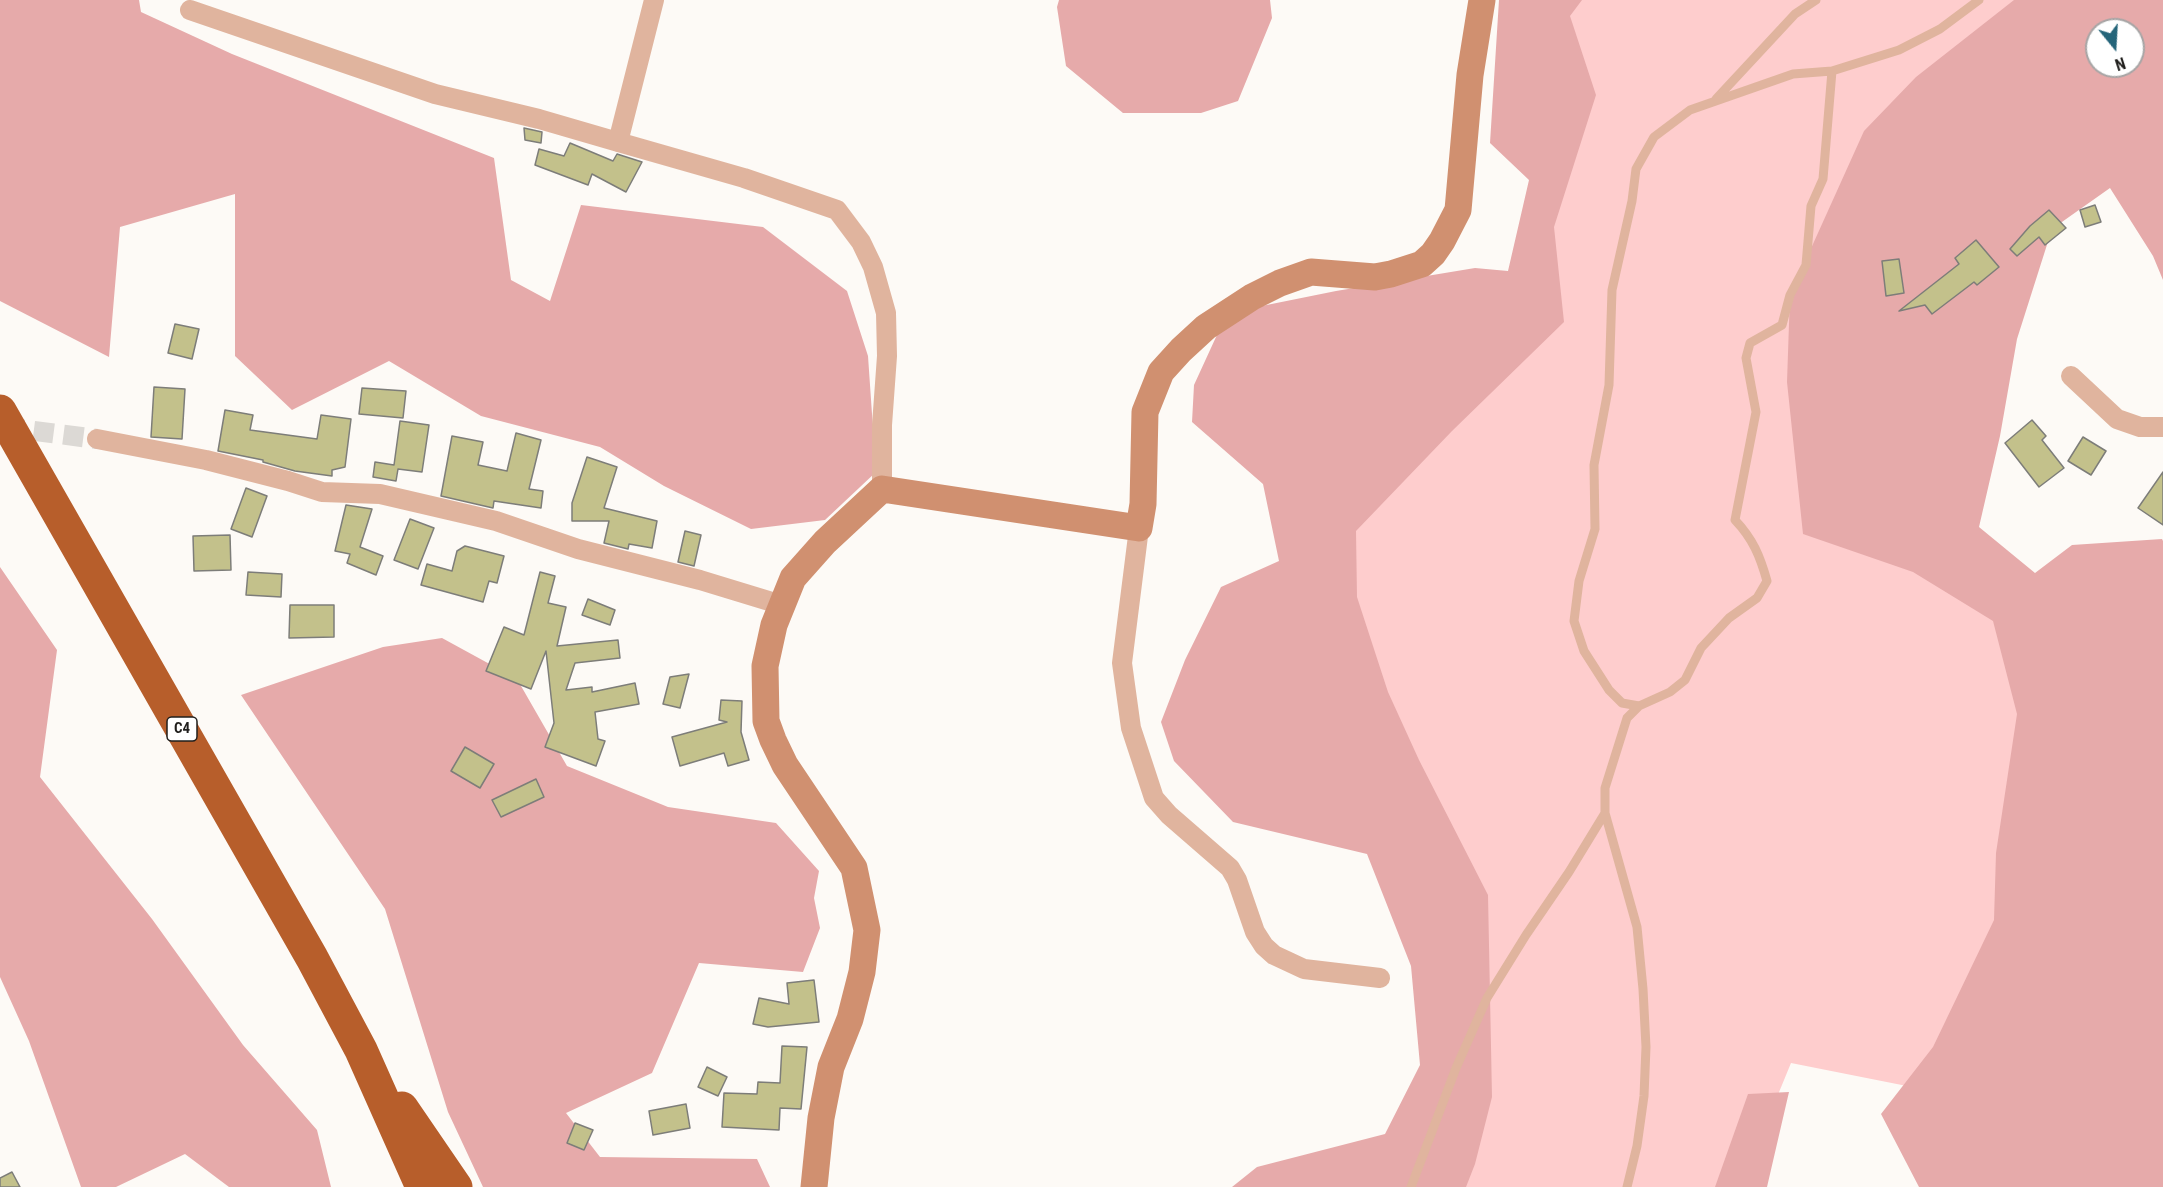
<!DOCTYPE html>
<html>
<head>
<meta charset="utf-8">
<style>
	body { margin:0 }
	#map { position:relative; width:2163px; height:1187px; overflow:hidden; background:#fdfaf6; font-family:"Roboto Condensed",sans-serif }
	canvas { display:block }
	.north { position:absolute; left:2085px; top:18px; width:60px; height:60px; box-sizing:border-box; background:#fff; border:2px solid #a6a5a5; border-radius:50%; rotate:162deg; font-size:16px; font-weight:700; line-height:24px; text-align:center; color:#201f1d }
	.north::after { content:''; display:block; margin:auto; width:21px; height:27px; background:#25657a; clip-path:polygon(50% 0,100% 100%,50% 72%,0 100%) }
</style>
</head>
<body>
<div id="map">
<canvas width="2163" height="1187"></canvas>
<div class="north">N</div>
</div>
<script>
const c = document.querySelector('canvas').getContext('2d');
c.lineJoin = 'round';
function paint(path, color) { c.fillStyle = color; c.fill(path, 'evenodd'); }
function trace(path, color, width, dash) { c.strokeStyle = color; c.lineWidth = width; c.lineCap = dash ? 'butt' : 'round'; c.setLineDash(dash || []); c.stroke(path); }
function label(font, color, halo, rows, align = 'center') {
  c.font = font + ' "Roboto Condensed",sans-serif'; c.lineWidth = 4.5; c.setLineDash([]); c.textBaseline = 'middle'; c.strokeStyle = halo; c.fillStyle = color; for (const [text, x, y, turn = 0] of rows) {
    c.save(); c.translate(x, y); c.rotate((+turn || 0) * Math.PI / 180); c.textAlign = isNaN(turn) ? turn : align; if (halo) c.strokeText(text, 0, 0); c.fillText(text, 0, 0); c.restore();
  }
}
paint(new Path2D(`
	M 1553,0 L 2127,0 L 2064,57 L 1851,407 L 2065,650 L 2069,770 L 1932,1091 L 1791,1063 L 1740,1187 L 1373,1187 L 1455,1008 L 1330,627 L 1347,386 L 1531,295 Z`), '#fecdcd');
paint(new Path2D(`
	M 0,0 L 139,0 L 141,12 L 232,54 L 494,158 L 511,280 L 550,301 L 581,205 L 763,227 L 847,291 L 868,356 L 876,472 L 825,520 L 751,529 L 664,486 L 600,447 L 481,416 L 389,361 L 292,410 L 235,356 L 235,194 L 120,227 L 109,357 L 0,301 Z
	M 1059,0 L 1270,0 L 1272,18 L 1238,101 L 1201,113 L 1123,113 L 1066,66 L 1057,7 Z
	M 1499,0 L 1582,0 L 1570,16 L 1596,95 L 1554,227 L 1564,322 L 1452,431 L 1356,531 L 1357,597 L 1388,692 L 1419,760 L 1488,895 L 1492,1097 L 1475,1164 L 1466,1187 L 1232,1187 L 1257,1167 L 1385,1134 L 1420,1065 L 1411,966 L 1367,854 L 1233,822 L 1174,761 L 1161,722 L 1185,660 L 1221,587 L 1279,561 L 1263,484 L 1192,422 L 1194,385 L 1227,313 L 1336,291 L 1475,268 L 1508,271 L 1529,180 L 1490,143 Z
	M 2014,0 L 2163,0 L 2163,280 L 2153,256 L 2110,188 L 2052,229 L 2017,339 L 2000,436 L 1979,527 L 2035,573 L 2072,545 L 2162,539 L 2163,541 L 2163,1187 L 1919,1187 L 1881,1114 L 1933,1047 L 1994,920 L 1996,853 L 2017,714 L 1993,621 L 1913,572 L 1803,534 L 1787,382 L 1790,295 L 1864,131 L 1916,77 ZM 2097,30 L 2133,30 L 2133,66 L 2097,66 Z
	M 0,567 L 57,650 L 40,777 L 152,919 L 243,1045 L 317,1130 L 331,1187 L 229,1187 L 185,1154 L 116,1187 L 81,1187 L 29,1041 L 0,977 Z
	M 442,638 L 517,679 L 567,766 L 668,807 L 776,823 L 819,871 L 814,898 L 820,928 L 803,972 L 699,963 L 652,1073 L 566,1113 L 600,1157 L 757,1159 L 770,1187 L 483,1187 L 448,1112 L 385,909 L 241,695 L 383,647 Z
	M 1789,1092 L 1767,1187 L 1715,1187 L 1748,1094 Z`), '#e6aaaa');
const building = new Path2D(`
	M 524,128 L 542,132 L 541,143 L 525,140 Z
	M 570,143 L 613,161 L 617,154 L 642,162 L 626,192 L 592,174 L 588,185 L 535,165 L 539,149 L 564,156 Z
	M 2095,205 L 2101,222 L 2085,227 L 2080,210 Z
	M 2049,210 L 2066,228 L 2045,245 L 2039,237 L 2017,256 L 2010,249 L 2030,226 Z
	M 1976,240 L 1999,267 L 1977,285 L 1974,282 L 1932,314 L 1925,305 L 1899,311 L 1959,264 L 1955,258 Z
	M 1899,259 L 1904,293 L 1886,296 L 1882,261 Z
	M 175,324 L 199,329 L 192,359 L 168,353 Z
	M 154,387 L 185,389 L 182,439 L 151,437 Z
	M 362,388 L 406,391 L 403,418 L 359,414 Z
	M 225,410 L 253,415 L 250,430 L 317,439 L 321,415 L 351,419 L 345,467 L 332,470 L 332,476 L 295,471 L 263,462 L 263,460 L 218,451 Z
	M 2032,420 L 2046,436 L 2042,440 L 2064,468 L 2039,487 L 2005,443 Z
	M 400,421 L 429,425 L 422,472 L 398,469 L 396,481 L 373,477 L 375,462 L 394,465 Z
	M 516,433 L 541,440 L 529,489 L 543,491 L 541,508 L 494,501 L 493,508 L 441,496 L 452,436 L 483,442 L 478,465 L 507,471 Z
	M 2083,437 L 2106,451 L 2091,475 L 2068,461 Z
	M 587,457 L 617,467 L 604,508 L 657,521 L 652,548 L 629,544 L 628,549 L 604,543 L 609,521 L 572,521 L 572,503 Z
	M 2163,472 L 2163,525 L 2138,508 Z
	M 246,488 L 267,496 L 252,537 L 231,529 Z
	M 346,505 L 372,509 L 360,547 L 383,556 L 376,575 L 347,563 L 350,554 L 335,551 Z
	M 410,519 L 434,528 L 418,569 L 394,560 Z
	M 685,531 L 701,535 L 694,566 L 678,562 Z
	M 230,535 L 231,570 L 194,571 L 193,536 Z
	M 465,546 L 504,556 L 497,583 L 489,581 L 483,602 L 421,585 L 427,564 L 452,571 L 457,551 Z
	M 248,572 L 282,574 L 281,597 L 246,595 Z
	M 540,572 L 555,576 L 548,603 L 566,607 L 557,646 L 618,640 L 620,658 L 575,663 L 566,690 L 592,687 L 592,692 L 635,683 L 639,704 L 595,712 L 598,739 L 605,741 L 596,766 L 545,747 L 554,723 L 546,651 L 531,689 L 486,671 L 504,627 L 524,635 Z
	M 588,599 L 615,610 L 610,625 L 582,615 Z
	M 290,605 L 334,605 L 334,637 L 289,638 Z
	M 689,674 L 680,708 L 663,704 L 670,677 Z
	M 721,700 L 742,701 L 741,732 L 749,760 L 728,766 L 724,753 L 680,766 L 672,737 L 727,722 L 719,720 Z
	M 465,747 L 494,764 L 480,788 L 451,771 Z
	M 536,779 L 544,797 L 501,817 L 492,800 Z
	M 814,980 L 819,1022 L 768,1027 L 753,1024 L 759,998 L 789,1004 L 787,983 Z
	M 782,1046 L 807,1047 L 801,1109 L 780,1108 L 779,1130 L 722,1127 L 724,1093 L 757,1094 L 758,1082 L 780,1083 Z
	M 707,1067 L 727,1077 L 718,1096 L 698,1087 Z
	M 686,1104 L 690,1128 L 653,1135 L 649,1111 Z
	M 575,1123 L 593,1130 L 584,1150 L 567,1143 Z
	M 12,1172 L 20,1187 L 0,1187 L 0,1178 Z`);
paint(building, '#c3c18b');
trace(building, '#7d7d79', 1.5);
trace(new Path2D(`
	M 4,427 L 97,439`), '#dcd9d5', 20, [20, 10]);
trace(new Path2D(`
	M 1716,99 L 1795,14 L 1816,0
	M 1639,706 L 1622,703 L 1609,690 L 1584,651 L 1574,621 L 1579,581 L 1595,529 L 1594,465 L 1609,385 L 1612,290 L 1632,201 L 1636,169 L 1654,137 L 1690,110 L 1793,74 L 1832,71 L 1899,50 L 1940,29 L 1979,0
	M 1411,1187 L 1456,1068 L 1487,998 L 1526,935 L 1569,872 L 1605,813
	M 1627,1187 L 1637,1146 L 1644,1096 L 1646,1047 L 1643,989 L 1637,927 L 1605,813 L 1605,788 L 1627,718 L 1639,706 L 1670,692 L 1685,680 L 1701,648 L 1729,618 L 1757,598 L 1767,581 C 1760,556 1753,539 1735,520 L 1756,412 L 1746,358 L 1750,343 L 1782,325 L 1790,295 L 1806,265 L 1811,206 L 1823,179 L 1832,71`), '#e0b49e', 9);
trace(new Path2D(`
	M 190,10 L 435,94 L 539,119 L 618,142 L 744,178 L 837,210 L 861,242 L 873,267 L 886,313 L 887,356 L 882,425 L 882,489
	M 618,142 L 654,0
	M 2071,376 L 2117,419 L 2140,427 L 2163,427
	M 97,439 L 206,460 L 288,481 L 322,492 L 380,494 L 496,521 L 578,549 L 700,580 L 782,605
	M 1139,528 L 1122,663 L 1131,728 L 1154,798 L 1169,815 L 1230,868 L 1237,880 L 1255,932 L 1264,946 L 1274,955 L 1304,969 L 1380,978`), '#e0b49e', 20);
trace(new Path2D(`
	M 814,1187 L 821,1118 L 831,1067 L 850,1019 L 862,972 L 867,930 L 854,868 L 785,765 L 773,740 L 766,721 L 765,666 L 774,625 L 793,578 L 825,542 L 882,489 L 1139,528 L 1143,504 L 1145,412 L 1161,372 L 1181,350 L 1206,327 L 1252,297 L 1280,283 L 1311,272 L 1375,277 L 1391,274 L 1422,264 L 1433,254 L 1442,241 L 1458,210 L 1470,75 L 1482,0`), '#d09070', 27);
trace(new Path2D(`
	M 0,411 L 312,958 L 361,1050 L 422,1187
	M 402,1108 L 456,1187`), '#b75e2b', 33);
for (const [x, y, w] of [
	[182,729,30]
]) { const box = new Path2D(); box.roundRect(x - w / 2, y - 12, w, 24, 4.5); c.fillStyle = '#fff'; c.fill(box); trace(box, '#201f1d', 1.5); }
label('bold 15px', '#201f1d', null, [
	["C4",182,729]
]);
</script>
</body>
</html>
